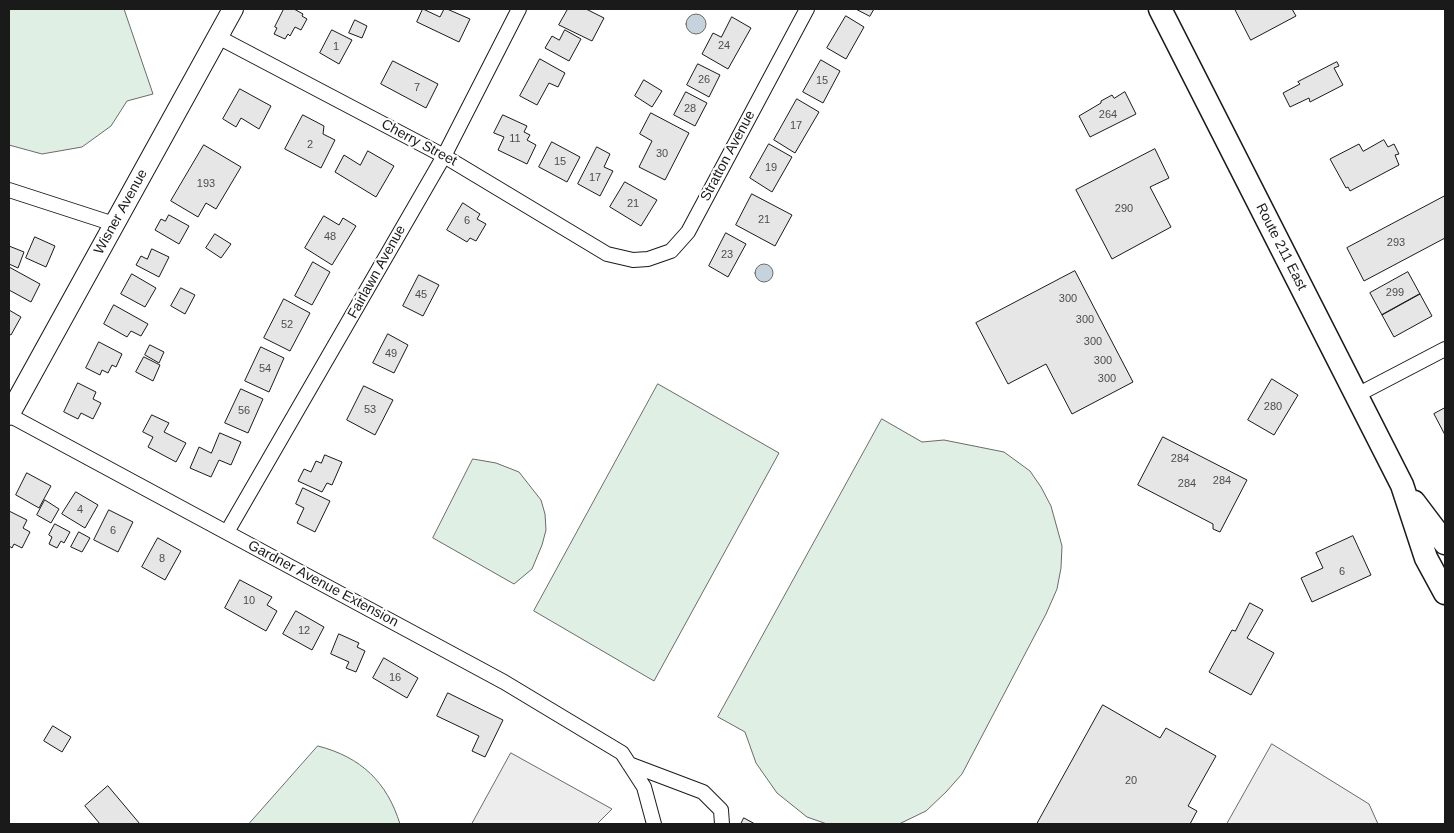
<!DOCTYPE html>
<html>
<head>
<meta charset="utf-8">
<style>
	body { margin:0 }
	#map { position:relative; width:1454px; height:833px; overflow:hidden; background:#fff; font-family:Arial,sans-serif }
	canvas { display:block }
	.frame { position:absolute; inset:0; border:10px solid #1a1a1a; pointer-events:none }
</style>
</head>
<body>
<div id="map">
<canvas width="1454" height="833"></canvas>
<div class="frame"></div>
</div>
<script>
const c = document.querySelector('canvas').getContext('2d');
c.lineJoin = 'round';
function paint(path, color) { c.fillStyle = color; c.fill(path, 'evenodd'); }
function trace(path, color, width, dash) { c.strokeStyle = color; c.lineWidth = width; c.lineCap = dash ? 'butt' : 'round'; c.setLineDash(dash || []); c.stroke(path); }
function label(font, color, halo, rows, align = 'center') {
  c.font = font + ' Arial,sans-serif'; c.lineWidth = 4; c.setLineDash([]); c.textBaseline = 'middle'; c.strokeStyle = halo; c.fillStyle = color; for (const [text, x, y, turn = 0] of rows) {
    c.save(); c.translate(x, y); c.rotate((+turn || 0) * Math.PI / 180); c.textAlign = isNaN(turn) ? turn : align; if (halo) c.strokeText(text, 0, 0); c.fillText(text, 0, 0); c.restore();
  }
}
const green = new Path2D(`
	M 9,9 L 124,9 L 153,94 L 127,101 L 111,126 L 82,147 L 42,154 L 9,145 Z
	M 658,384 L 779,453 L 654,681 L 534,611 Z
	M 882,419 L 922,442 L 944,440 L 1004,452 L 1030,471 L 1041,487 L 1051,506 L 1062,546 L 1061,568 L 1057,589 L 1046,614 L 962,774 L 946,792 L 926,811 L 899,824 L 827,824 L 807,817 L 777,793 L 756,763 L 745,732 L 718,717 Z
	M 473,459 L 496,463 L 519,472 L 541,500 L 545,514 L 546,530 L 542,545 L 532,569 L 514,584 L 433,538 Z
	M 318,746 C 361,757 387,782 400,824 L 249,824 Z`);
paint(green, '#e0efe3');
trace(green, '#6a6a6a', 1);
const parking = new Path2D(`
	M 1272,744 L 1369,804 L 1378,824 L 1227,824 Z
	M 511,753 L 612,809 L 597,824 L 472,824 Z`);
paint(parking, '#ededed');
trace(parking, '#6a6a6a', 1);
const water = new Path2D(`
	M686 24a10 10 0 1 1 20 0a10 10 0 1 1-20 0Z
	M755 273a9 9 0 1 1 18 0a9 9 0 1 1-18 0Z`);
paint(water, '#c6d2dc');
trace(water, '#6a6a6a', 1);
const building = new Path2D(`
	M 284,9 L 294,9 L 303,14 L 302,16 L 307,19 L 301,30 L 295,27 L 290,36 L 288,34 L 285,39 L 274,34 L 277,28 L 275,27 Z
	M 423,9 L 440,17 L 444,9 L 447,9 L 470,19 L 459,42 L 417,22 Z
	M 568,9 L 586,9 L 604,18 L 592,41 L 559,25 Z
	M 856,9 L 874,9 L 870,16 Z
	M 1235,9 L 1292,9 L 1296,16 L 1251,40 Z
	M 846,16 L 864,27 L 846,59 L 827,48 Z
	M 732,17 L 751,28 L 728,69 L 702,54 L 713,33 L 721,37 Z
	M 355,20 L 367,26 L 362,38 L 349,33 Z
	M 332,30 L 352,40 L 339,64 L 320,53 Z
	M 565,30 L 581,39 L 569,61 L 545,48 L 552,36 L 559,40 Z
	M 540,59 L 565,73 L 558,87 L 549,83 L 537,105 L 520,96 Z
	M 821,60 L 840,71 L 823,103 L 803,92 Z
	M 393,61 L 438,84 L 426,108 L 381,84 Z
	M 1337,62 L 1339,66 L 1334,68 L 1343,85 L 1310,102 L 1309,98 L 1290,107 L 1283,93 L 1300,84 L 1298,82 Z
	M 698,64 L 720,75 L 709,97 L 687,85 Z
	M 644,80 L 662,91 L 652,107 L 635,96 Z
	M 240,89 L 271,106 L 259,129 L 241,118 L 236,127 L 223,119 Z
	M 686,92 L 707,103 L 695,126 L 674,115 Z
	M 1125,92 L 1136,114 L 1090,137 L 1079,116 L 1101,103 L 1101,101 L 1112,95 L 1114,98 Z
	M 797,99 L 819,112 L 795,153 L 774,140 Z
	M 651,113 L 689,133 L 665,180 L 639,167 L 652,141 L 640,134 Z
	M 303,115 L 324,126 L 323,134 L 335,140 L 321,168 L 285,149 Z
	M 503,115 L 527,126 L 524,132 L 530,135 L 527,140 L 536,145 L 527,164 L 498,150 L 504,137 L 494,133 Z
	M 1384,140 L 1388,147 L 1394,144 L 1399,154 L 1395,155 L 1399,165 L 1350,191 L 1348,187 L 1346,188 L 1330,159 L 1359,144 L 1363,151 Z
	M 552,142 L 580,157 L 567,182 L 539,167 Z
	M 769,144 L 792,157 L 772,192 L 750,178 Z
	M 204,145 L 241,167 L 216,209 L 206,203 L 198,217 L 171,201 Z
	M 597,147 L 610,154 L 604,167 L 613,171 L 600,196 L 578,184 Z
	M 1155,149 L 1169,178 L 1150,187 L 1171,227 L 1112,259 L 1076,190 Z
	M 368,151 L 394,166 L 376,197 L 335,172 L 344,155 L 360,165 Z
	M 625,182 L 657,200 L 641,226 L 610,207 Z
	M 752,194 L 792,215 L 775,246 L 736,225 Z
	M 1445,196 L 1445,238 L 1364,281 L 1347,248 Z
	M 463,203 L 480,214 L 477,219 L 486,224 L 476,241 L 470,238 L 467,242 L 447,230 Z
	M 169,215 L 189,226 L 179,244 L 155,230 L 161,219 L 165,221 Z
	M 324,216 L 339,225 L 343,218 L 356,226 L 332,265 L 305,248 Z
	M 726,233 L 746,244 L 728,277 L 709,266 Z
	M 215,234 L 231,244 L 221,258 L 206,248 Z
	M 35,237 L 55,246 L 46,267 L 26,258 Z
	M 9,246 L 24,252 L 18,268 L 9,264 Z
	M 152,249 L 169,257 L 159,277 L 136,265 L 141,256 L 147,259 Z
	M 313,262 L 330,272 L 312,305 L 295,296 Z
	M 9,267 L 40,284 L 31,302 L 9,290 Z
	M 1075,271 L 1133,382 L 1072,414 L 1046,364 L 1008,384 L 976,323 Z
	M 1408,272 L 1420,294 L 1382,315 L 1370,293 Z
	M 132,274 L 156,288 L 145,307 L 121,294 Z
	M 419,275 L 439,285 L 423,316 L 403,306 Z
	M 181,288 L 195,295 L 185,314 L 171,306 Z
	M 1420,294 L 1432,316 L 1394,337 L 1382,315 Z
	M 284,299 L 310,313 L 290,351 L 264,338 Z
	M 114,305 L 148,324 L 141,336 L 131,331 L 127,337 L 104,324 Z
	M 9,310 L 21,317 L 11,335 L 9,334 Z
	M 388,334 L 408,345 L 394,373 L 373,363 Z
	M 99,342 L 122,354 L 116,367 L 112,365 L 108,373 L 102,370 L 100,375 L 86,368 Z
	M 150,345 L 164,352 L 159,363 L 145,355 Z
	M 261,347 L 284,358 L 269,392 L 245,381 Z
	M 144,357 L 160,365 L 153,381 L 136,372 Z
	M 1272,379 L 1298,395 L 1274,435 L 1248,420 Z
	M 78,383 L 96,392 L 93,399 L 101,403 L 93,419 L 81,413 L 78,419 L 64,412 Z
	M 364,386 L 393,400 L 375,435 L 347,420 Z
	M 241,389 L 263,399 L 248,433 L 225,423 Z
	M 1445,408 L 1445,435 L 1434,414 Z
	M 152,415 L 169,423 L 164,432 L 186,443 L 176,462 L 148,447 L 153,437 L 143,432 Z
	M 220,433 L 241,442 L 231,465 L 219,460 L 211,477 L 190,468 L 199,447 L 211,453 Z
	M 1163,437 L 1247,480 L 1220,532 L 1213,529 L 1213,524 L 1138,485 Z
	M 325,455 L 342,462 L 332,485 L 327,483 L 322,492 L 298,481 L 304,469 L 311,472 L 316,461 L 321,463 Z
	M 27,473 L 51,486 L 39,508 L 16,495 Z
	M 303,488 L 330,501 L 315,532 L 297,523 L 304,508 L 296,504 Z
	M 76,492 L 98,505 L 85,528 L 62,514 Z
	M 45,500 L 59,509 L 51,523 L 37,515 Z
	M 109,510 L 133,522 L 118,552 L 94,540 Z
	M 9,511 L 27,520 L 23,528 L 30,532 L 22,548 L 14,544 L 12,548 L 9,546 Z
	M 55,524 L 70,532 L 64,543 L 61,541 L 57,548 L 49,544 L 52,537 L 49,535 Z
	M 79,532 L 90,538 L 82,552 L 71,547 Z
	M 1353,536 L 1371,575 L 1312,602 L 1301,578 L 1323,568 L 1316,553 Z
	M 158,538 L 181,551 L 165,580 L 142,567 Z
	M 240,580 L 272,597 L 267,605 L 277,611 L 266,631 L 225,608 Z
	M 1250,603 L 1263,610 L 1247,638 L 1274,653 L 1251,695 L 1209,672 L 1232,630 L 1235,631 Z
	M 296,611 L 324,627 L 312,650 L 283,634 Z
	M 339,634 L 359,643 L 357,647 L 365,651 L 356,672 L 346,668 L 349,662 L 331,654 Z
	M 384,658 L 418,678 L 407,698 L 373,678 Z
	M 448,693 L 503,720 L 485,757 L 472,751 L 479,736 L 437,716 Z
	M 1103,705 L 1160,738 L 1166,728 L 1216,756 L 1188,806 L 1197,811 L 1190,824 L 1037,824 Z
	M 53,726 L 71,737 L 62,752 L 44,741 Z
	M 108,786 L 140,824 L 100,824 L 85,806 Z
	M 744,818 L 755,824 L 741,824 Z`);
paint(building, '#e6e6e6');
trace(building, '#1a1a1a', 1);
const street = new Path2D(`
	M 218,37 L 444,156 L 607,254 L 633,260 L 648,259 L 671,251 L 688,232 L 807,9
	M 9,190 L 114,224
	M 1357,395 L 1445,349
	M 9,415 L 504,682 L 622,753 L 644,787 L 654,824
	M 227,532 L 444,156 L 519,9
	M 629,764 L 703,792 L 721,810 L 722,824`);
const secondary = new Path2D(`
	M 9,415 L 233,9`);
const primary = new Path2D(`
	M 1160,9 L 1402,485 L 1426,558 L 1445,593
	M 1414,502 L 1445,543`);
trace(street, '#1a1a1a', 16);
trace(secondary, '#1a1a1a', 22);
trace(primary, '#1a1a1a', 25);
trace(street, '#fff', 14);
trace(secondary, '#fff', 20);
trace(primary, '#fff', 22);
label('11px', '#4d4d4d', null, [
	["24",724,46],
	["1",336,47],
	["26",704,80],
	["15",822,81],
	["7",417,88],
	["28",690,109],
	["264",1108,115],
	["17",796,126],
	["11",515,139],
	["2",310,145],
	["30",662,154],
	["15",560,162],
	["19",771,168],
	["17",595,178],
	["193",206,184],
	["21",633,204],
	["290",1124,209],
	["21",764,220],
	["6",467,221],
	["48",330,237],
	["293",1396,243],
	["23",727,255],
	["299",1395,293],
	["45",421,295],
	["300",1068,299],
	["300",1085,320],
	["52",287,325],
	["300",1093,342],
	["49",391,354],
	["300",1103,361],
	["54",265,369],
	["300",1107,379],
	["280",1273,407],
	["53",370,410],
	["56",244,411],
	["284",1180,459],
	["284",1222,481],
	["284",1187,484],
	["4",80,510],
	["6",113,531],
	["8",162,559],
	["6",1342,572],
	["10",249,601],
	["12",304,631],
	["16",395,678],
	["20",1131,781]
]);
label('14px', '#1a1a1a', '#fff', [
	["Cherry Street",419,143,28],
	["Stratton Avenue",728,156,-62],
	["Wisner Avenue",121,212,-61],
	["Route 211 East",1281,247,63],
	["Fairlawn Avenue",377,272,-61],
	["Gardner Avenue Extension",323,584,28]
]);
</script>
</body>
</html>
